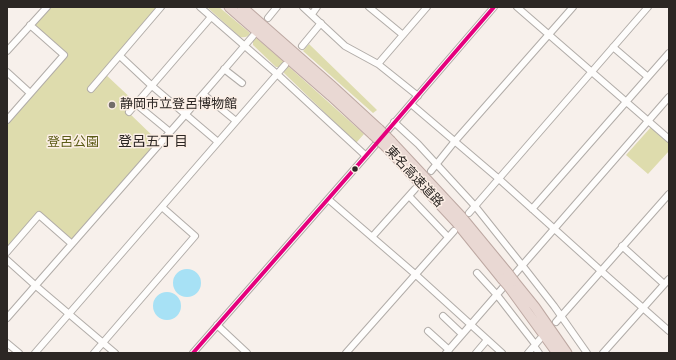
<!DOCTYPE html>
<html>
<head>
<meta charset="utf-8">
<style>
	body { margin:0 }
	#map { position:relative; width:676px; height:360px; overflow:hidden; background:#f7f0eb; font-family:"Varela Round",sans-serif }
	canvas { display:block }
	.frame { position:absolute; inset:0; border:8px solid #2c2724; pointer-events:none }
</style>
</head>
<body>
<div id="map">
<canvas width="676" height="360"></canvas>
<div class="frame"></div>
</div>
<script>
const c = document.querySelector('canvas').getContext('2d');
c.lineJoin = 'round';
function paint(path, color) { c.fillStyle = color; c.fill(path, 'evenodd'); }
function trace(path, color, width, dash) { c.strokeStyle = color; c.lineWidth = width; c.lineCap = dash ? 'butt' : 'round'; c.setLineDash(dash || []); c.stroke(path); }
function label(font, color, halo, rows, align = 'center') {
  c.font = font + ' "Varela Round","Noto Sans JP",sans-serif'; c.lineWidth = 3; c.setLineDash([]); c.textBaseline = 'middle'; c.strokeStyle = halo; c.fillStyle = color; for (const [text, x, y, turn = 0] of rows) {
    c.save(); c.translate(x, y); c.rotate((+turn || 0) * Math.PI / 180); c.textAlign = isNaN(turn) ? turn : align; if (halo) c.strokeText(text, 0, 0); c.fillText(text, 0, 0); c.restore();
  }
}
paint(new Path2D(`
	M 50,7 L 157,7 L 103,72 L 136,103 L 128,112 L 158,141 L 72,240 L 39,212 L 7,248 L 7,123 L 67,54 L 34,25 Z
	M 207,7 L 219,7 L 250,33 C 248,37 245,38 240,37 Z
	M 255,37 L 284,62 L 279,67 L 276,67 L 253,45 L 253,39 Z
	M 309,44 L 377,110 L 373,113 L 303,51 Z
	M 288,66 L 364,134 L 356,143 L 284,73 L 284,70 Z
	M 651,127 L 669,142 L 669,151 L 648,174 L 626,155 Z`), '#dedcad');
paint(new Path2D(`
	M173 283a14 14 0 1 1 28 0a14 14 0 1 1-28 0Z
	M153 306a14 14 0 1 1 28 0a14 14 0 1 1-28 0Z`), '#a7e1f5');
const minor = new Path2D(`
	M 200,7 L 277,74 L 366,156
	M 303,7 L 345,46 L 378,64 L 418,96
	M 369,7 L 403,35
	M 517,7 L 669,139
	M 312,14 L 317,7
	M 268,18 L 277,7
	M 302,46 L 321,23
	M 613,47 L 648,77
	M 7,51 L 47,7
	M 120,56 L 152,86 L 218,142
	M 378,64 L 427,7
	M 224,69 L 242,83
	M 7,72 L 30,93
	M 91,89 L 161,7
	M 203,94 L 236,121
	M 136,104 L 170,132
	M 411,104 L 499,179 L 600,270 L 669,331
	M 129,112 L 211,17
	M 7,120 L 64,55 L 30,25
	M 394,122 L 418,144 L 475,206 L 522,265 L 554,306 L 587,353
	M 431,171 L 455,141 L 573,7
	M 409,196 L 448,237
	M 328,199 L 415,274 L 502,353
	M 532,209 L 669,53
	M 469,213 L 648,7
	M 372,237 L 415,189
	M 622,246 L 664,284
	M 7,252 L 39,215 L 72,244
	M 7,260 L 36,286 L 115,353
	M 477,273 L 497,295 L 535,344
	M 443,316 L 462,334
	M 7,318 L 185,115 L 253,36
	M 556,322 L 669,194
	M 217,325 L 247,353
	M 428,331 L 449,350
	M 7,343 L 19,353
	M 534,346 L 539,353
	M 35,353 L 285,65
	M 94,353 L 195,236 L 162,207
	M 193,353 L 364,158 L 494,7
	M 346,353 L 454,231
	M 446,353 L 669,97
	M 476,353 L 487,340
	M 528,353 L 540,339
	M 603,353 L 669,279`);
const highway = new Path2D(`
	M 229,7 L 331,96 L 373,135
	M 242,7 L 332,86 L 379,129
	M 391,141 L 461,216 L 508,273
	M 386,147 L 456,222 L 502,279
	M 514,281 L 535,307 L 567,353
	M 509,287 L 557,353`);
trace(minor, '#b1aca8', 8);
trace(highway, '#bda8a2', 11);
trace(minor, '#fefdfc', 6);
trace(highway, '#e9d8d3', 9);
const highwayBridge = new Path2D(`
	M 379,129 L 391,141
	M 373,135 L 386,147
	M 508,273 L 514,281
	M 502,279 L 509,287`);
trace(highwayBridge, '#bda8a2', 11, []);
trace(highwayBridge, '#e9d8d3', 9);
trace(new Path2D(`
	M 193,353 L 364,158 L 494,7`), '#e5007d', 4);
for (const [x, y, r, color] of [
	[112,105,4,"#736d6a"],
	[355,169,3.5,"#2c2724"]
]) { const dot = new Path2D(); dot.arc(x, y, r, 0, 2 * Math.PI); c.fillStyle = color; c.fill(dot); trace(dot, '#fcefe6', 1.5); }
label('13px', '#2c2724', '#fcefe6', [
	["静岡市立登呂博物館",120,105]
], 'left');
label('13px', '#5a5b16', '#fcefe6', [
	["登呂公園",73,143]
]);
label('13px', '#2c2724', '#fcefe6', [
	["東名高速道路",414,177,47]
]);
label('14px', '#2c2724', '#fcefe6', [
	["登呂五丁目",153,142]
]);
</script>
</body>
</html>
